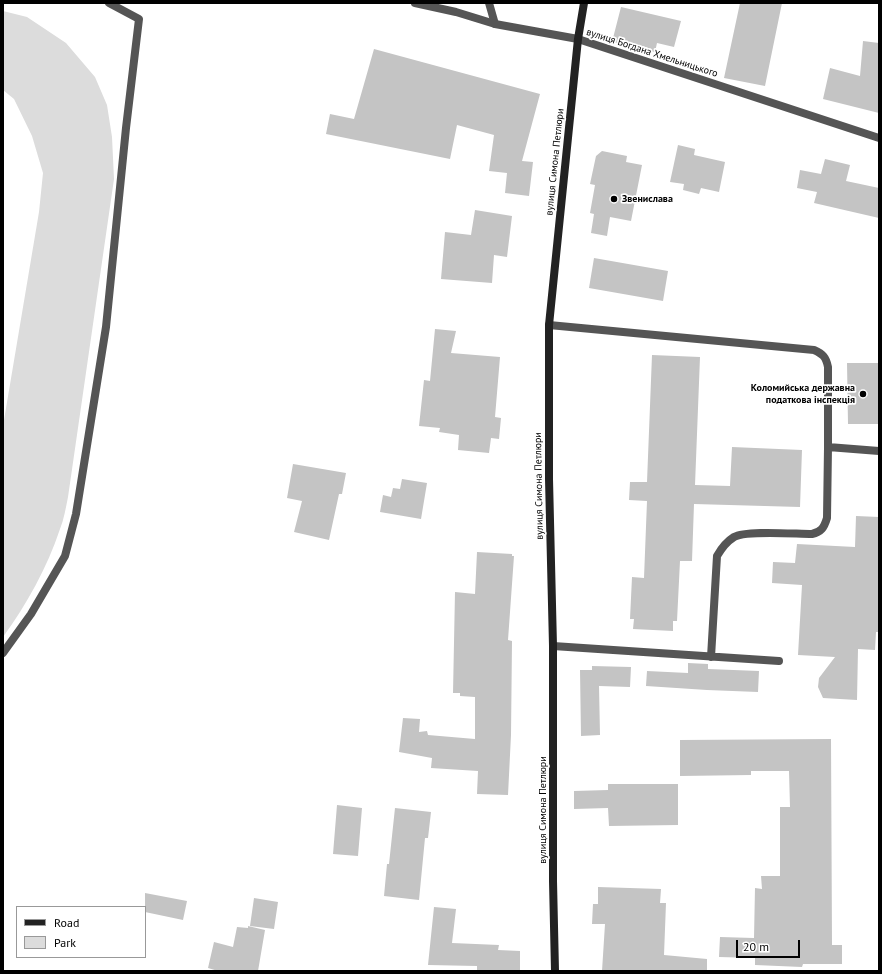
<!DOCTYPE html>
<html>
<head>
<meta charset="utf-8">
<style>
	body { margin:0 }
	#map { position:relative; width:882px; height:974px; overflow:hidden; background:#fff; font-family:"PT Sans",sans-serif }
	canvas { display:block }
	.frame { position:absolute; inset:0; border:4px solid #000; pointer-events:none }
	.legend { position:absolute; left:16px; top:906px; width:130px; height:52px; box-sizing:border-box; background:#fff; border:1px solid #999; margin:0; padding:5px 7px; list-style:none; font-size:12px; color:#000 }
	.legend li { display:flex; align-items:center; gap:8px; height:20px }
	.legend b { width:20px; border:1px solid #999 }
	.scale { position:absolute; left:736px; top:940px; width:64px; height:18px; box-sizing:border-box; border:2px solid #000; border-top:0; padding-left:5px; font-size:12px; line-height:14px; white-space:nowrap; color:#000; -webkit-text-stroke:3px #fff; paint-order:stroke }
</style>
</head>
<body>
<div id="map">
<canvas width="882" height="974"></canvas>
<div class="frame"></div>
<ul class="legend">
<li><b style="height:5px;background:#222"></b>Road</li>
<li><b style="height:11px;background:#dcdcdc"></b>Park</li>
</ul>
<div class="scale">20 m</div>
</div>
<script>
const c = document.querySelector('canvas').getContext('2d');
c.lineJoin = 'round';
function paint(path, color) { c.fillStyle = color; c.fill(path, 'evenodd'); }
function trace(path, color, width, dash) { c.strokeStyle = color; c.lineWidth = width; c.lineCap = dash ? 'butt' : 'round'; c.setLineDash(dash || []); c.stroke(path); }
function label(font, color, halo, rows, align = 'center') {
  c.font = font + ' "PT Sans",sans-serif'; c.lineWidth = 3.5; c.setLineDash([]); c.textBaseline = 'middle'; c.strokeStyle = halo; c.fillStyle = color; for (const [text, x, y, turn = 0] of rows) {
    c.save(); c.translate(x, y); c.rotate((+turn || 0) * Math.PI / 180); c.textAlign = isNaN(turn) ? turn : align; if (halo) c.strokeText(text, 0, 0); c.fillText(text, 0, 0); c.restore();
  }
}
paint(new Path2D(`
	M 3,11 L 27,17 L 66,43 L 95,77 L 107,105 L 112,137 L 114,179 L 68,497 C 66,507 64,519 60,529 C 47,568 27,604 3,637 L 3,426 L 39,212 L 43,173 L 32,136 L 14,99 L 3,90 Z`), '#dcdcdc');
paint(new Path2D(`
	M 740,3 L 782,3 L 765,86 L 724,78 Z
	M 621,7 L 681,21 L 674,47 L 657,43 L 655,52 L 612,42 Z
	M 863,41 L 879,43 L 879,113 L 823,99 L 830,68 L 860,76 Z
	M 374,49 L 540,94 L 522,161 L 533,162 L 529,196 L 505,193 L 507,173 L 489,171 L 494,135 L 457,125 L 450,159 L 326,134 L 330,114 L 354,119 Z
	M 678,145 L 695,149 L 694,155 L 725,162 L 719,192 L 701,188 L 699,194 L 683,190 L 684,184 L 670,182 Z
	M 602,151 L 627,156 L 626,162 L 642,165 L 631,221 L 610,217 L 607,236 L 591,233 L 594,214 L 590,213 L 595,185 L 590,184 L 596,156 Z
	M 825,159 L 850,165 L 846,181 L 879,188 L 879,218 L 814,203 L 817,192 L 797,188 L 800,170 L 821,174 Z
	M 475,210 L 512,216 L 507,257 L 494,255 L 492,283 L 441,279 L 445,232 L 471,235 Z
	M 594,258 L 668,271 L 663,301 L 589,288 Z
	M 435,329 L 456,331 L 451,353 L 500,357 L 495,417 L 501,418 L 499,439 L 491,438 L 489,453 L 458,450 L 459,435 L 439,432 L 440,428 L 419,426 L 424,380 L 430,381 Z
	M 652,355 L 700,357 L 695,485 L 730,486 L 732,447 L 802,450 L 800,507 L 694,504 L 692,561 L 680,561 L 677,621 L 673,621 L 673,631 L 633,629 L 634,619 L 630,619 L 632,577 L 644,578 L 647,501 L 629,500 L 630,482 L 647,482 Z
	M 847,363 L 879,363 L 879,424 L 848,424 Z
	M 293,464 L 346,473 L 342,494 L 339,494 L 329,540 L 294,532 L 302,501 L 287,498 Z
	M 402,479 L 427,483 L 421,519 L 380,512 L 383,495 L 391,497 L 393,488 L 400,489 Z
	M 856,516 L 879,517 L 879,632 L 876,632 L 875,650 L 858,649 L 857,700 L 823,698 L 818,687 L 819,678 L 835,657 L 798,655 L 802,585 L 772,583 L 773,562 L 795,563 L 797,544 L 855,547 Z
	M 477,552 L 512,554 L 512,556 L 514,556 L 508,640 L 512,641 L 511,735 L 508,795 L 477,794 L 478,771 L 431,768 L 432,758 L 399,752 L 403,718 L 420,719 L 419,732 L 427,731 L 428,735 L 475,739 L 475,697 L 460,696 L 460,693 L 453,693 L 455,592 L 475,594 Z
	M 688,663 L 708,664 L 708,669 L 759,671 L 758,692 L 707,690 L 646,686 L 647,671 L 688,673 Z
	M 592,666 L 631,667 L 630,687 L 599,686 L 600,735 L 581,736 L 580,670 L 592,670 Z
	M 831,739 L 832,945 L 842,945 L 842,964 L 803,964 L 802,967 L 755,965 L 755,958 L 719,957 L 720,937 L 754,938 L 755,888 L 762,889 L 761,876 L 780,876 L 780,807 L 790,807 L 789,771 L 751,771 L 751,775 L 680,776 L 680,740 Z
	M 608,784 L 678,784 L 678,825 L 609,826 L 608,808 L 574,809 L 574,791 L 608,790 Z
	M 337,805 L 362,808 L 358,856 L 333,854 Z
	M 395,808 L 431,812 L 428,838 L 425,838 L 419,900 L 384,896 L 387,864 L 389,864 Z
	M 598,887 L 661,889 L 660,903 L 666,903 L 664,955 L 707,959 L 707,971 L 602,971 L 605,924 L 592,924 L 593,904 L 598,904 Z
	M 145,893 L 187,901 L 183,920 L 145,912 Z
	M 254,898 L 278,902 L 274,929 L 250,926 Z
	M 434,907 L 456,909 L 452,943 L 499,945 L 498,950 L 520,951 L 520,971 L 477,971 L 477,966 L 428,965 Z
	M 248,926 L 265,930 L 258,971 L 218,971 L 208,968 L 214,942 L 233,947 L 237,927 L 248,928 Z`), '#c4c4c4');
trace(new Path2D(`
	M 489,3 L 495,24
	M 549,325 L 814,350 C 823,354 826,357 828,367 L 828,447 L 879,451
	M 553,646 L 779,661
	M 3,653 L 31,614 L 65,556 L 76,514 L 106,327 L 126,128 L 139,19 L 109,3
	M 711,657 L 717,556 C 721,549 726,542 734,537 C 746,530 795,534 812,534 C 821,532 824,528 827,518 L 828,447`), '#555', 8);
trace(new Path2D(`
	M 415,3 L 456,12 L 495,24 L 578,39 L 879,138`), '#555', 8);
trace(new Path2D(`
	M 555,971 L 553,881 L 553,646 L 549,479 L 549,325 L 578,39 L 584,3`), '#222', 8);
for (const [x, y, r, color] of [
	[614,199,4,"#000"],
	[863,394,4,"#000"]
]) { const dot = new Path2D(); dot.arc(x, y, r, 0, 2 * Math.PI); c.fillStyle = color; c.fill(dot); trace(dot, '#fff', 1.5); }
label('10px', '#000', '#fff', [
	["вулиця Богдана Хмельницького",652,53,18],
	["вулиця Симона Петлюри",555,162,-84],
	["вулиця Симона Петлюри",539,486,-91],
	["вулиця Симона Петлюри",543,810,-90]
]);
label('bold 10px', '#000', '#fff', [
	["Звенислава",622,199],
	["Коломийська державна",855,388,"right"],
	["податкова інспекція",855,400,"right"]
], 'left');
</script>
</body>
</html>
